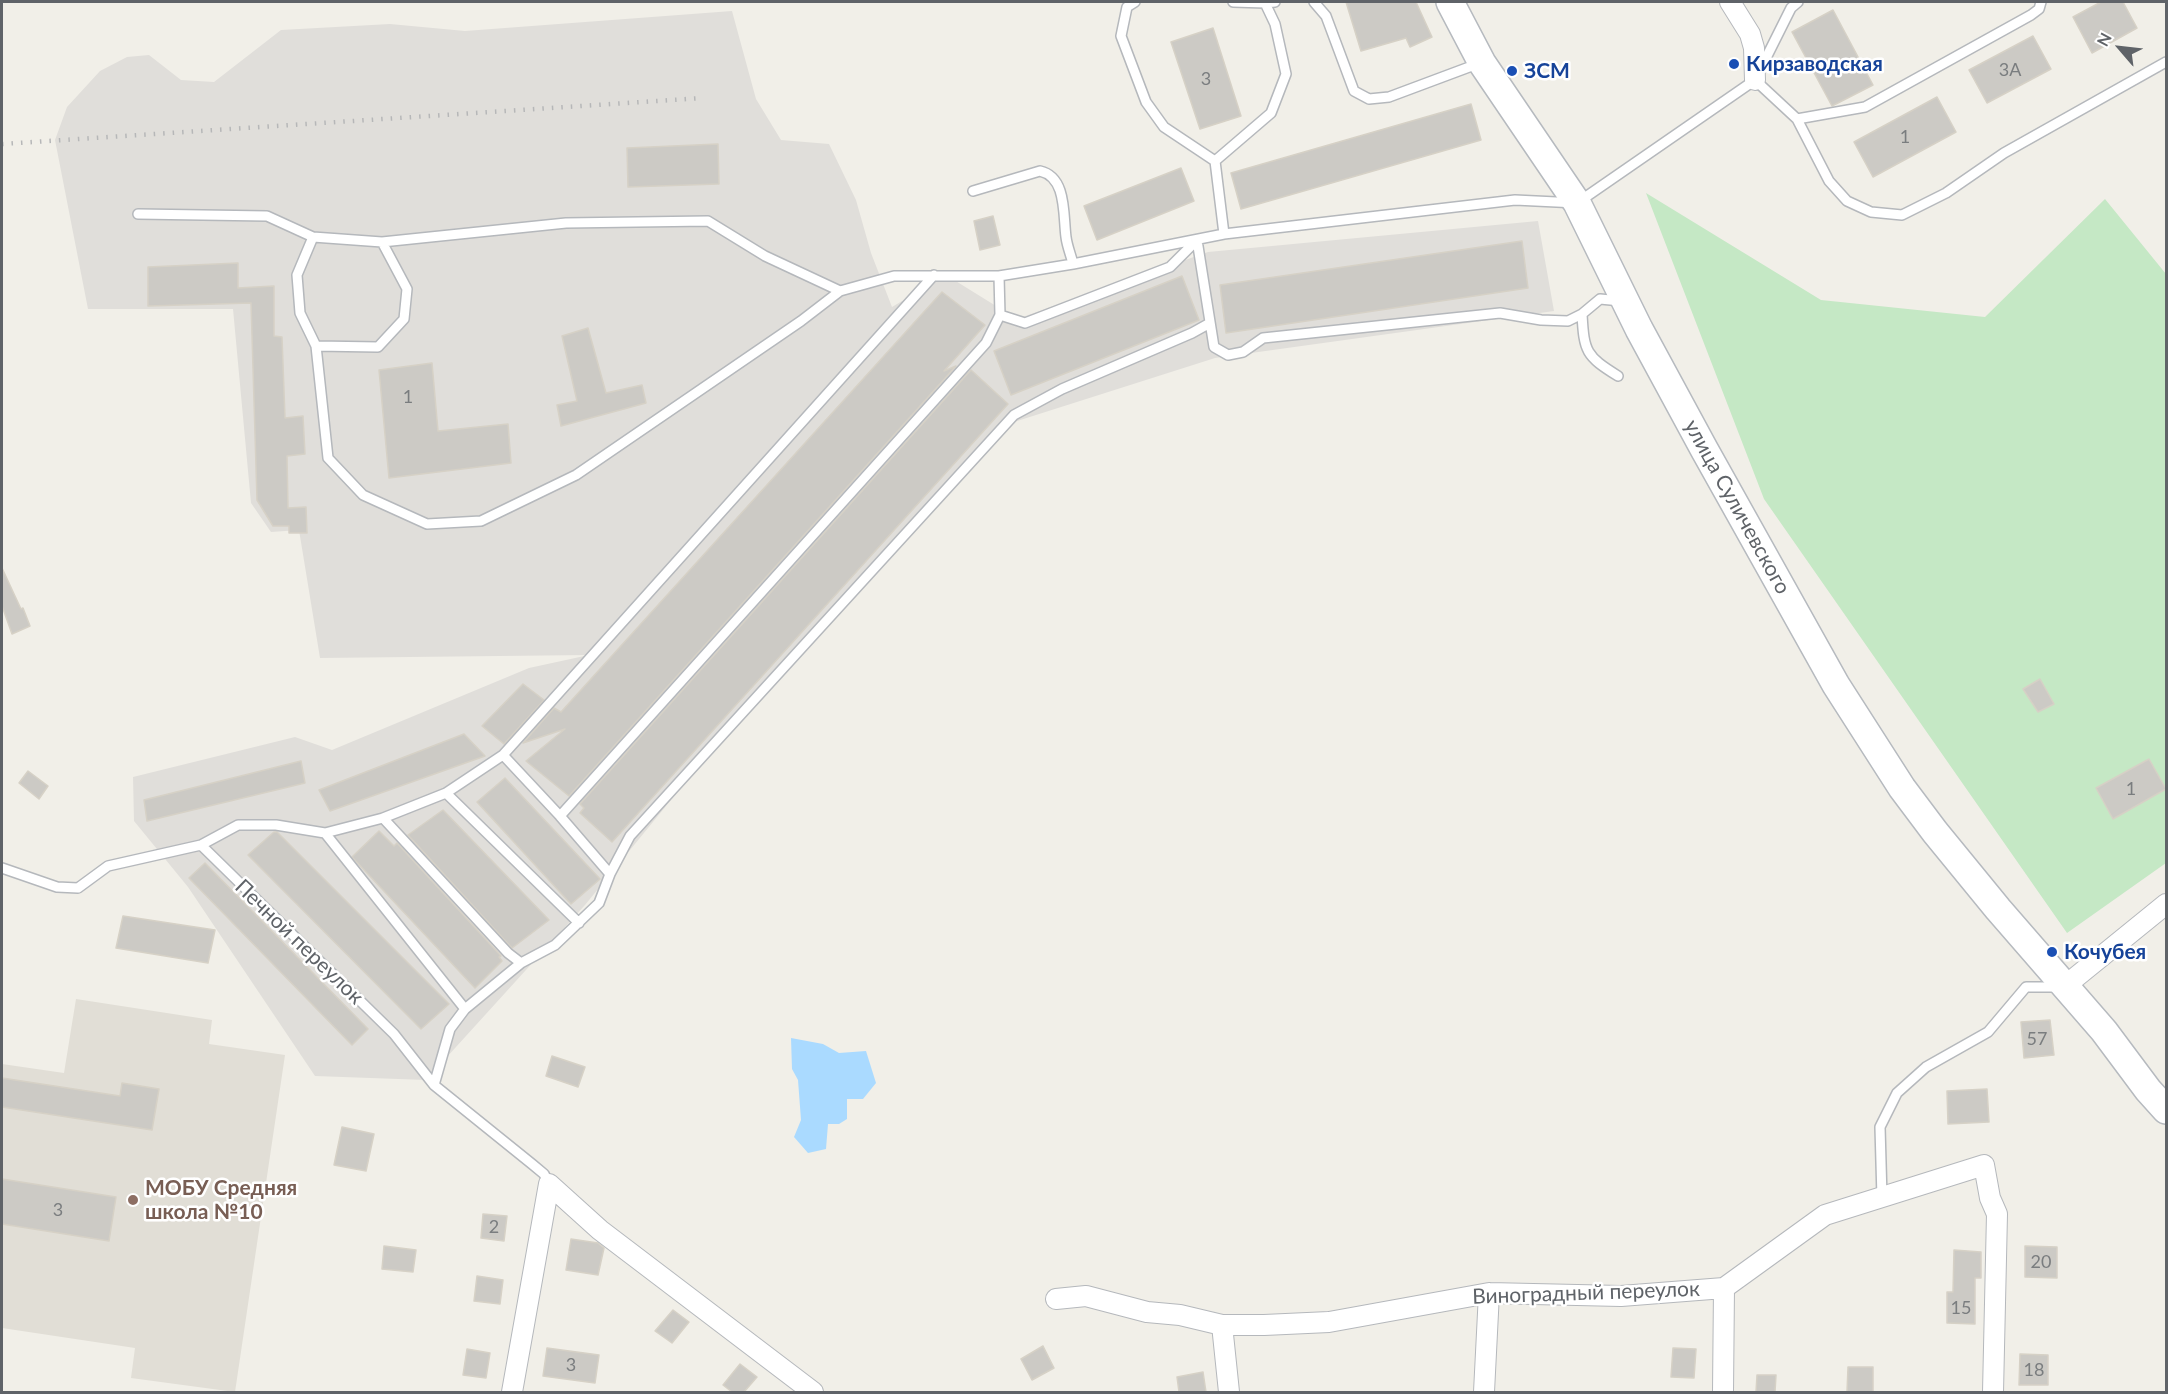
<!DOCTYPE html>
<html>
<head>
<meta charset="utf-8">
<style>
	body { margin:0 }
	#map { position:relative; width:2168px; height:1394px; overflow:hidden; background:#f1efe8; font-family:Lato,sans-serif }
	canvas { display:block }
	.frame { position:absolute; inset:0; border:3px solid #5f6368; pointer-events:none }
	.north { position:absolute; left:2090px; top:18px; width:60px; height:60px; -webkit-text-stroke:4px #fff; paint-order:stroke; rotate:298deg; font-size:16px; font-weight:700; line-height:24px; text-align:center; color:#5f6368 }
	.north::after { content:''; display:block; margin:auto; width:21px; height:27px; background:#5f6368; clip-path:polygon(50% 0,100% 100%,50% 72%,0 100%) }
</style>
</head>
<body>
<div id="map">
<canvas width="2168" height="1394"></canvas>
<div class="frame"></div>
<div class="north">N</div>
</div>
<script>
const c = document.querySelector('canvas').getContext('2d');
c.lineJoin = 'round';
function paint(path, color) { c.fillStyle = color; c.fill(path, 'evenodd'); }
function trace(path, color, width, dash) { c.strokeStyle = color; c.lineWidth = width; c.lineCap = dash ? 'butt' : 'round'; c.setLineDash(dash || []); c.stroke(path); }
function label(font, color, halo, rows, align = 'center') {
  c.font = font + ' Lato,sans-serif'; c.lineWidth = 5; c.setLineDash([]); c.textBaseline = 'middle'; c.strokeStyle = halo; c.fillStyle = color; for (const [text, x, y, turn = 0] of rows) {
    c.save(); c.translate(x, y); c.rotate((+turn || 0) * Math.PI / 180); c.textAlign = isNaN(turn) ? turn : align; if (halo) c.strokeText(text, 0, 0); c.fillText(text, 0, 0); c.restore();
  }
}
paint(new Path2D(`
	M 732,11 L 756,99 L 781,140 L 829,144 L 856,200 L 871,253 L 892,307 L 946,275 L 1017,319 L 1208,252 L 1538,221 L 1554,311 L 1215,358 L 1014,422 L 729,729 L 585,905 L 426,1080 L 315,1076 L 188,887 L 134,821 L 133,777 L 295,737 L 332,750 L 529,668 L 589,655 L 320,658 L 299,530 L 271,532 L 251,503 L 233,309 L 88,309 L 55,140 L 67,107 L 100,71 L 127,57 L 149,55 L 181,80 L 214,82 L 281,30 L 390,24 L 465,31 Z`), '#e0deda');
paint(new Path2D(`
	M 76,999 L 212,1020 L 209,1044 L 285,1055 L 235,1392 L 131,1378 L 135,1348 L 2,1328 L 2,1064 L 64,1073 Z`), '#e1ded6');
paint(new Path2D(`
	M 1646,193 L 1821,300 L 1985,317 L 2105,199 L 2166,274 L 2166,863 L 2067,933 L 1764,499 Z`), '#c5e8c5');
paint(new Path2D(`
	M 791,1038 L 823,1044 L 839,1053 L 866,1051 L 876,1083 L 863,1099 L 847,1099 L 847,1119 L 839,1124 L 828,1124 L 826,1149 L 808,1153 L 794,1137 L 801,1120 L 798,1080 L 792,1069 Z`), '#aadaff');
const building = new Path2D(`
	M 1346,2 L 1416,2 L 1432,37 L 1410,47 L 1406,38 L 1361,51 Z
	M 2101,2 L 2123,2 L 2137,28 L 2092,53 L 2073,17 Z
	M 1833,10 L 1873,85 L 1832,106 L 1792,32 Z
	M 1213,28 L 1241,116 L 1200,129 L 1171,42 Z
	M 2033,36 L 2051,69 L 1987,103 L 1969,70 Z
	M 1937,97 L 1956,132 L 1873,177 L 1854,142 Z
	M 1471,104 L 1481,140 L 1241,209 L 1231,173 Z
	M 718,144 L 719,184 L 628,187 L 627,148 Z
	M 1181,168 L 1194,201 L 1097,240 L 1084,206 Z
	M 993,216 L 1000,245 L 980,250 L 974,221 Z
	M 1522,241 L 1528,288 L 1226,333 L 1220,285 Z
	M 238,263 L 238,288 L 274,286 L 274,336 L 282,337 L 285,418 L 303,416 L 305,454 L 287,456 L 288,508 L 306,507 L 307,533 L 289,533 L 289,526 L 273,526 L 257,500 L 251,303 L 148,306 L 148,267 Z
	M 1182,276 L 1199,320 L 1011,395 L 994,351 Z
	M 942,292 L 985,325 L 944,371 L 956,366 L 569,796 L 526,761 L 565,729 L 523,743 L 554,708 L 561,712 Z
	M 588,328 L 606,393 L 642,385 L 646,403 L 561,426 L 557,405 L 577,401 L 562,336 Z
	M 432,363 L 438,431 L 508,424 L 511,463 L 389,478 L 379,370 Z
	M 971,370 L 1008,404 L 612,842 L 580,813 L 584,808 L 580,804 Z
	M 2,568 L 21,609 L 23,608 L 30,626 L 12,634 L 2,606 Z
	M 2040,679 L 2054,704 L 2038,712 L 2023,689 Z
	M 523,684 L 544,700 L 504,744 L 482,726 Z
	M 464,734 L 485,756 L 330,811 L 319,790 Z
	M 2149,759 L 2166,789 L 2113,819 L 2096,788 Z
	M 301,761 L 305,783 L 147,821 L 144,800 Z
	M 28,771 L 48,786 L 39,799 L 19,783 Z
	M 505,778 L 600,879 L 571,904 L 477,802 Z
	M 443,810 L 549,920 L 512,948 L 408,835 Z
	M 379,831 L 394,846 L 397,843 L 501,956 L 499,957 L 502,961 L 475,988 L 352,857 Z
	M 274,832 L 277,832 L 449,1004 L 421,1029 L 248,855 Z
	M 205,863 L 368,1029 L 352,1045 L 189,878 Z
	M 123,916 L 215,930 L 208,963 L 116,948 Z
	M 2050,1020 L 2054,1055 L 2024,1058 L 2021,1022 Z
	M 552,1056 L 585,1067 L 578,1087 L 546,1076 Z
	M 2,1078 L 120,1096 L 122,1083 L 159,1089 L 152,1130 L 2,1107 Z
	M 1987,1089 L 1989,1122 L 1948,1124 L 1947,1091 Z
	M 342,1127 L 374,1134 L 366,1171 L 334,1165 Z
	M 2,1179 L 116,1197 L 109,1241 L 2,1224 Z
	M 483,1214 L 507,1216 L 504,1241 L 481,1238 Z
	M 571,1239 L 598,1243 L 604,1248 L 598,1275 L 566,1270 Z
	M 384,1246 L 416,1250 L 413,1272 L 382,1269 Z
	M 2025,1246 L 2057,1247 L 2057,1278 L 2025,1277 Z
	M 1954,1250 L 1981,1252 L 1981,1278 L 1975,1278 L 1975,1324 L 1947,1323 L 1947,1292 L 1953,1292 Z
	M 477,1276 L 503,1280 L 500,1304 L 474,1301 Z
	M 673,1310 L 689,1322 L 672,1343 L 655,1331 Z
	M 1043,1346 L 1054,1368 L 1032,1380 L 1021,1359 Z
	M 547,1348 L 599,1355 L 595,1383 L 543,1376 Z
	M 1673,1348 L 1696,1349 L 1694,1378 L 1671,1377 Z
	M 467,1349 L 490,1353 L 486,1378 L 463,1375 Z
	M 2020,1354 L 2048,1355 L 2048,1385 L 2019,1385 Z
	M 740,1364 L 757,1377 L 744,1392 L 732,1392 L 723,1385 Z
	M 1848,1367 L 1873,1367 L 1873,1392 L 1847,1392 Z
	M 1203,1372 L 1206,1392 L 1179,1392 L 1177,1377 Z
	M 1757,1375 L 1776,1375 L 1775,1392 L 1756,1392 Z`);
paint(building, '#cccac5');
trace(building, '#d6d1c6', 1.5);
const lane = new Path2D(`
	M 1135,2 L 1127,7 L 1121,36 L 1146,102 L 1164,127 L 1215,161 L 1271,113 L 1286,74 L 1275,24 L 1265,3
	M 1233,2 L 1265,3 L 1275,2
	M 1314,2 L 1326,16 L 1354,91 L 1369,99 L 1389,97 L 1480,63
	M 1755,80 L 1797,119 L 1829,181 L 1847,201 L 1871,212 L 1902,215 L 1946,193 L 2004,153 L 2166,62
	M 1797,119 L 1865,107 L 2031,15 L 2039,9 L 2041,2
	M 1215,161 L 1224,234
	M 973,191 L 1040,171 C 1067,177 1063,215 1066,237 C 1067,246 1071,255 1073,264
	M 138,214 L 267,216 L 313,237 L 382,242 L 566,223 L 708,221 L 765,256 L 840,291 L 894,276 L 999,276 L 1073,264 L 1224,234 L 1515,200 L 1577,203 L 1755,80 L 1791,8 L 1798,2
	M 313,237 L 297,275 L 300,313 L 316,346 L 328,458 L 363,495 L 427,524 L 481,521 L 576,475 L 801,321 L 840,291
	M 1197,240 L 1214,347 L 1228,355 L 1243,352 L 1263,338 L 1500,313 L 1541,320 L 1568,321 L 1582,314 L 1600,299 L 1621,301
	M 1582,314 C 1584,352 1586,356 1618,376
	M 1000,315 L 1025,323 L 1170,267 L 1197,240
	M 316,346 L 378,347 L 404,319 L 407,289 L 382,242
	M 503,755 L 560,816 L 610,874
	M 446,793 L 579,923
	M 560,816 L 986,343 L 1000,315 L 999,276
	M 383,818 L 508,953 L 521,963
	M 325,833 L 465,1009
	M 201,845 L 238,825 L 276,825 L 325,833 L 383,818 L 446,793 L 503,755 L 934,275
	M 2,868 L 57,887 L 78,888 L 108,866 L 201,845 L 394,1034 L 434,1085 L 532,1164 L 544,1174 L 549,1184
	M 434,1085 L 450,1029 L 465,1009 L 521,963 L 555,945 L 599,903 L 610,874 L 630,836 L 1014,415 L 1062,389 L 1192,333 L 1210,323
	M 1882,1198 L 1880,1127 L 1897,1093 L 1926,1067 L 1988,1032 L 2026,987 L 2057,987`);
const street = new Path2D(`
	M 1730,2 L 1750,34 L 1754,48 L 1755,80
	M 2065,986 L 2166,904
	M 549,1184 L 600,1230 L 813,1392
	M 1056,1299 L 1086,1296 L 1147,1312 L 1180,1315 L 1222,1325 L 1264,1325 L 1329,1322 L 1489,1293 L 1621,1296 L 1724,1288 L 1825,1215 L 1984,1165 L 1990,1198 L 1997,1214 L 1993,1392
	M 1222,1325 L 1229,1392
	M 512,1392 L 549,1184
	M 1484,1392 L 1489,1293
	M 1723,1392 L 1724,1288`);
const secondary = new Path2D(`
	M 1450,2 L 1482,63 L 1577,203 L 1639,329 L 1704,449 L 1836,685 L 1902,788 L 1935,832 L 1998,909 L 2104,1031 L 2148,1090 L 2166,1110`);
trace(lane, '#b5b8bc', 12);
trace(street, '#b5b8bc', 22);
trace(secondary, '#b6babf', 30);
trace(lane, '#fff', 9);
trace(street, '#fff', 20);
trace(secondary, '#fff', 27);
trace(new Path2D(`
	M 2,144 L 703,98`), '#b6b7b8', 4.5, [1.5, 8]);
for (const [x, y, r, color] of [
	[1734,64,6,"#1a4fb4"],
	[1512,71,6,"#1a4fb4"],
	[2052,952,6,"#1a4fb4"],
	[133,1200,6,"#8d6e63"]
]) { const dot = new Path2D(); dot.arc(x, y, r, 0, 2 * Math.PI); c.fillStyle = color; c.fill(dot); trace(dot, '#fff', 2); }
label('18px', '#7a7d7f', null, [
	["3А",2010,70],
	["3",1206,79],
	["1",1905,137],
	["1",408,397],
	["1",2131,789],
	["57",2037,1039],
	["3",58,1210],
	["2",494,1227],
	["20",2041,1262],
	["15",1961,1308],
	["3",571,1365],
	["18",2034,1370]
]);
label('bold 21px', '#164399', '#fff', [
	["Кирзаводская",1746,64],
	["ЗСМ",1524,71],
	["Кочубея",2064,952]
], 'left');
label('21px', '#5f6368', '#fff', [
	["улица Суличевского",1737,507,61],
	["Печной переулок",299,942,44],
	["Виноградный переулок",1586,1293,-2]
]);
label('bold 21px', '#785e54', '#fff', [
	["МОБУ Средняя",145,1188],
	["школа №10",145,1212]
], 'left');
</script>
</body>
</html>
